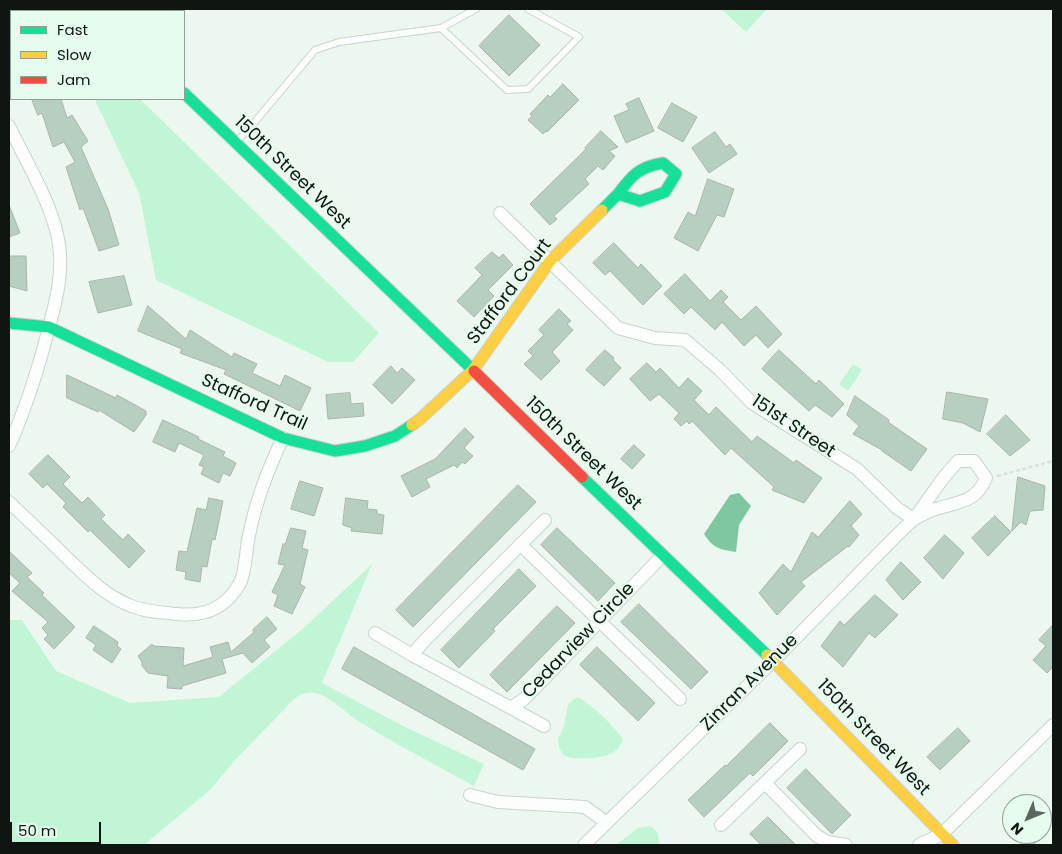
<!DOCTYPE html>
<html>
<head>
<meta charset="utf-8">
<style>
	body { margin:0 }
	#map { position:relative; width:1062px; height:854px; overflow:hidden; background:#ebf7ef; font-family:Poppins,sans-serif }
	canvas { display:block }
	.frame { position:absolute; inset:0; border:10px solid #0f1612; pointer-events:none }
	.legend { position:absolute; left:10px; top:10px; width:175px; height:90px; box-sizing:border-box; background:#e6fcee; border:1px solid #90a096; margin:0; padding:6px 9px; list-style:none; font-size:15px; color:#0f1612 }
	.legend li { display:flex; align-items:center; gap:10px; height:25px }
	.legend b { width:25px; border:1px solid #90a096 }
	.north { position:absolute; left:1002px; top:794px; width:50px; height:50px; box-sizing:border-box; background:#e6fcee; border:1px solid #90a096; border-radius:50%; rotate:225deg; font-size:14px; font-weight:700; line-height:20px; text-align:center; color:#0f1612 }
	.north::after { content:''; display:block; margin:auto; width:18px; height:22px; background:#5c655f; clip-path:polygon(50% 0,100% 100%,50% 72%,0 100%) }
	.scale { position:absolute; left:10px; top:822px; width:91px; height:22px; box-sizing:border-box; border:2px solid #0f1612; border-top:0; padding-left:6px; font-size:15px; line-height:18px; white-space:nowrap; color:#0f1612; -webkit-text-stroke:4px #e6fcee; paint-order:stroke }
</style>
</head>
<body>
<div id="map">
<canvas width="1062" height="854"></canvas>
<div class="frame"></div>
<ul class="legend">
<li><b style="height:6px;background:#16e098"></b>Fast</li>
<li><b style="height:6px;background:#ffcf43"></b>Slow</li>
<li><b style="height:6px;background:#f24e42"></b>Jam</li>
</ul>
<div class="north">N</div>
<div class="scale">50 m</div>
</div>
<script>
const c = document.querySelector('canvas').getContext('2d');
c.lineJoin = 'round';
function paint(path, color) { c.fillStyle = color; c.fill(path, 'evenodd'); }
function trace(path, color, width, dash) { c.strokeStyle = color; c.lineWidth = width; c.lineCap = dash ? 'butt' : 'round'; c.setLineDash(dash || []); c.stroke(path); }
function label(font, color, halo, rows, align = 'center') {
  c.font = font + ' Poppins,sans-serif'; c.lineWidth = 4; c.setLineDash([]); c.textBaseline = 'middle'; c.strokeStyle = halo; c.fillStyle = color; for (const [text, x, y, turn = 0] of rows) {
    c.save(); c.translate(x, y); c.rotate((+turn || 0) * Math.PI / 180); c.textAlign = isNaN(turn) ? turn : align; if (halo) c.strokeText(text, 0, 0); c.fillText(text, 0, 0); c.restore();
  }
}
paint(new Path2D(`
	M 721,9 L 767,9 L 746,32 Z
	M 97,99 L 140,99 L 379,333 L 353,362 L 328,362 L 156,280 L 139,193 L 95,100 Z
	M 853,364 L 862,370 L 848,391 L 839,384 Z
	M 372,564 L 322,683 L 405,727 L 484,764 L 474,786 C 436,765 397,745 360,722 C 346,714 335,700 319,694 C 308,691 303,692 294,699 L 236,759 L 210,790 L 144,845 L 9,845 L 9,620 L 22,620 L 56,671 L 130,703 L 219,697 L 306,626 Z
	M 578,697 C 597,709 610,722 623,739 C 621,744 619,749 614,752 C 603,759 576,760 564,756 L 559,748 L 558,739 L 564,726 L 568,705 L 573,700 Z
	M 651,826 L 658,833 L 659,845 L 616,845 L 638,828 Z`), '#c0f6d6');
paint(new Path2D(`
	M 739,493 L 751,506 L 739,525 L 736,552 C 719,549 714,549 704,534 L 730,495 Z`), '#7fc7a1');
const building = new Path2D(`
	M 509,15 L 540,45 L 509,76 L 479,46 Z
	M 563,84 L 579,100 L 547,132 L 546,131 L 543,134 L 528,120 L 532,116 L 530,114 L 548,95 L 550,97 Z
	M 639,98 L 654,131 L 626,143 L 614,116 L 629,110 L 626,104 Z
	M 32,99 L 61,99 L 67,118 L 72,115 L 88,141 L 81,147 L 108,209 L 119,245 L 99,251 L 83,208 L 80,210 L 66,167 L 75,162 L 64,142 L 53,147 L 42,113 L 38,115 Z
	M 672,103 L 697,117 L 683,142 L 658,128 Z
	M 601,131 L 618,147 L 609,151 L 615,156 L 603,170 L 598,166 L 585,179 L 589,184 L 554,216 L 557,219 L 550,225 L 530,204 L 586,149 L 585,148 Z
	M 715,132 L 726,147 L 730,144 L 737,154 L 709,173 L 692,148 Z
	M 708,179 L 734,189 L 724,217 L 717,215 L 698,251 L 674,238 L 688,212 L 695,216 Z
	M 9,205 L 20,233 L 9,237 Z
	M 614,243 L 638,268 L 641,264 L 662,286 L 643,305 L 610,271 L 605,275 L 593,263 Z
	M 492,252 L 499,258 L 503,254 L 513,265 L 488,290 L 494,296 L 474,317 L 457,301 L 482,275 L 475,268 Z
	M 9,256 L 26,256 L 27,291 L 9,286 Z
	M 685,274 L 710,301 L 721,290 L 728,297 L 723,302 L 741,320 L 756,306 L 782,334 L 768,348 L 756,335 L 744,346 L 722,322 L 715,330 L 691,307 L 684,314 L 664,294 Z
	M 124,276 L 132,305 L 98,313 L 89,282 Z
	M 148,306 L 186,339 L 190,330 L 232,357 L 234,353 L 257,364 L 252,373 L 280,386 L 285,375 L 311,388 L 300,411 L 224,374 L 226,370 L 180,353 L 182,349 L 138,331 Z
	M 559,309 L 571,321 L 567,324 L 573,330 L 552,352 L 560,361 L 541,380 L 524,364 L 533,356 L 528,351 L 544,335 L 539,330 Z
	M 605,350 L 614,358 L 613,360 L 621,368 L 604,386 L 586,370 Z
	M 779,350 L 816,384 L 819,380 L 844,404 L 832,417 L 815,405 L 809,411 L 762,369 Z
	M 647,363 L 656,372 L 660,368 L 679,388 L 688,378 L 702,391 L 694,400 L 709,415 L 716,407 L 752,442 L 757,436 L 794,463 L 796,460 L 822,478 L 804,503 L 772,490 L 774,487 L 731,448 L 725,455 L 692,421 L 689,424 L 687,421 L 681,426 L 674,419 L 679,413 L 659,394 L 650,401 L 630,379 Z
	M 391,366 L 397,373 L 402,368 L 415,380 L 392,404 L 373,385 Z
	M 67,375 L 116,398 L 117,395 L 146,411 L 146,415 L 134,432 L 99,410 L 98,412 L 67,398 Z
	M 947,392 L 988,399 L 980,432 L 963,423 L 943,419 Z
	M 350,393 L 351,404 L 363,403 L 364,416 L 328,419 L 326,395 Z
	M 855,396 L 889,420 L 888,422 L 927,449 L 911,471 L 882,451 L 882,450 L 853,434 L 859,426 L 847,415 Z
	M 1006,415 L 1030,440 L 1010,456 L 987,434 Z
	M 163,420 L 199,437 L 198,439 L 225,452 L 223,456 L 236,463 L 230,476 L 223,473 L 219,483 L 201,474 L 204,467 L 199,465 L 204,455 L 179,443 L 175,452 L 153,442 Z
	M 465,428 L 474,437 L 464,448 L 473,456 L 465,464 L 462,462 L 457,468 L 454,465 L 426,479 L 430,487 L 412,497 L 401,476 L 435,459 Z
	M 634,445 L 645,455 L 632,469 L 621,459 Z
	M 48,455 L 70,477 L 63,484 L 82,503 L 88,497 L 105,515 L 101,519 L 123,540 L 128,534 L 145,551 L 129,568 L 90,530 L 88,532 L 63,507 L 66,503 L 47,484 L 43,488 L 29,474 Z
	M 1018,477 L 1045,486 L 1043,510 L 1030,511 L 1026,525 L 1021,522 L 1012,531 Z
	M 300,481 L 323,488 L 314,516 L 291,509 Z
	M 518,485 L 536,502 L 413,627 L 396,610 Z
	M 209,498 L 223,501 L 215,540 L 212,539 L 207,567 L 202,566 L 200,582 L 185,579 L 186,572 L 176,570 L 179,551 L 187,552 L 197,508 L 206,510 Z
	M 346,498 L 368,501 L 367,509 L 377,510 L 377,514 L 384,515 L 382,534 L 351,531 L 352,528 L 343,525 Z
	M 850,501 L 862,514 L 851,526 L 859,535 L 849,547 L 848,546 L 801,582 L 805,586 L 777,615 L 759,593 L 783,564 L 791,572 L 812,532 L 818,537 Z
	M 995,516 L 1011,532 L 988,556 L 972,538 Z
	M 291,528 L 306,531 L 302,548 L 308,550 L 300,584 L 305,587 L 292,614 L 274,606 L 278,595 L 272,592 L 285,565 L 278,564 L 283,544 L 285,544 Z
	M 557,528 L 615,583 L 598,601 L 541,545 Z
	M 945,535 L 964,553 L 943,579 L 924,558 Z
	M 9,551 L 32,573 L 27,577 L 44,593 L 42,595 L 75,627 L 54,649 L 44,639 L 48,635 L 42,628 L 48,622 L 12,591 L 20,583 L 9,573 Z
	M 901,562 L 921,582 L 903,600 L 886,580 Z
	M 519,569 L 536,586 L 493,629 L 495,631 L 459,668 L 441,650 Z
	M 875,595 L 898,615 L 875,638 L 869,633 L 843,667 L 821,646 L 840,621 L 844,625 Z
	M 639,604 L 708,672 L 691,689 L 621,622 Z
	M 557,606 L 575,623 L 507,692 L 490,675 Z
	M 267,617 L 277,629 L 264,640 L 270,647 L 252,663 L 243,653 L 222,659 L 226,673 L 182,686 L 182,689 L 167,688 L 168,676 L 148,673 L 142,666 L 142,662 L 138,656 L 152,644 L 154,646 L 184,648 L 183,666 L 213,657 L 210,647 L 228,642 L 231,652 L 254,632 L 253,630 Z
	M 1053,625 L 1053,667 L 1047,673 L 1033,660 L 1046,646 L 1039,640 Z
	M 94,626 L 118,642 L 117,646 L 121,649 L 112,663 L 93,650 L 96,645 L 86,638 Z
	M 354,647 L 535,749 L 523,770 L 342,669 Z
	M 597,647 L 655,703 L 638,721 L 580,665 Z
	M 770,723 L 788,741 L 753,776 L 750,773 L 704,817 L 688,800 L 725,765 L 726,766 Z
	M 958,728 L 970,741 L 940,770 L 927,757 Z
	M 806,769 L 851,815 L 832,834 L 787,788 Z
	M 768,817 L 796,845 L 761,845 L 750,834 Z
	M 1012,834 L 1044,834 L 1033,845 L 1023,845 Z`);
paint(building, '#b7cfc1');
trace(building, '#aab3ad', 1);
const lane = new Path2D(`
	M 441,28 L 507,90 L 528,89 L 579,37 L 528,9
	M 236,142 L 248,130 L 315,50 L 339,42 L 441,28 L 476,9`);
const street = new Path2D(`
	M 9,126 C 25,159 49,199 57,234 C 65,267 57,298 48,331 C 38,370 26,408 9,446
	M 500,213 L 618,328 L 655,338 L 685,340 L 720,370 L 752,403 L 857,469 L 898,509 L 914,519
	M 9,502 C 28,520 47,538 66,557 C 85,575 104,595 129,605 C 144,612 161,612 177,614 C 205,617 226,608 240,583 C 246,571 246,548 249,535 C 256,501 268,469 283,438
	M 545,520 L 425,640 L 412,655 L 511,708 L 524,699 L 537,686 L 662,556
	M 520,544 L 680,699
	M 375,633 L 412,655
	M 511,708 L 544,726
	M 765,783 L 817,836 L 828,842 L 846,845
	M 470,795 L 498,802 L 585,807 L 607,823
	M 721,825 L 800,749
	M 584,845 L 773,661 L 897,535 L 914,519 L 944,477 L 958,461 L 974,461 L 986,478 C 977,501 960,502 939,508 C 931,510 922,515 914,519
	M 919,845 L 942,834 L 1053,725`);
const fast = new Path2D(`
	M 184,93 L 474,371
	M 602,210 L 618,194 L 640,201 L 665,192 L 676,174 L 663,163 C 639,167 632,175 618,194
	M 9,323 L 49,327 L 283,438 L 335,451 L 365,446 L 395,436 L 412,425
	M 582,477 L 767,655`);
const slow = new Path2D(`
	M 96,9 L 98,11
	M 412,425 L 420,419 L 473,370 L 550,261 L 602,210
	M 767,655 L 953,845`);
const jam = new Path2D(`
	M 474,371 L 582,477`);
trace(lane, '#c9d3cd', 8);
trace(street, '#c9d3cd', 14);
trace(fast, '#c9d3cd', 13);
trace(slow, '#c9d3cd', 13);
trace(jam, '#c9d3cd', 13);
trace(new Path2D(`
	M 997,476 L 1053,461`), '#dcdfdd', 2.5, [4, 2.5]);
trace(lane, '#fcfefd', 6);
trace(street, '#fcfefd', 12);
trace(fast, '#16e098', 11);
trace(slow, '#ffcf43', 11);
trace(jam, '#f24e42', 11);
label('18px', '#0f1612', '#e6fcee', [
	["150th Street West",292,173,44],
	["Stafford Court",510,292,-53],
	["Stafford Trail",254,403,24],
	["151st Street",793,427,34],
	["150th Street West",583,454,44],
	["Cedarview Circle",579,641,-46],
	["Zinran Avenue",750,683,-45],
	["150th Street West",873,738,46]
]);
</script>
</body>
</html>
